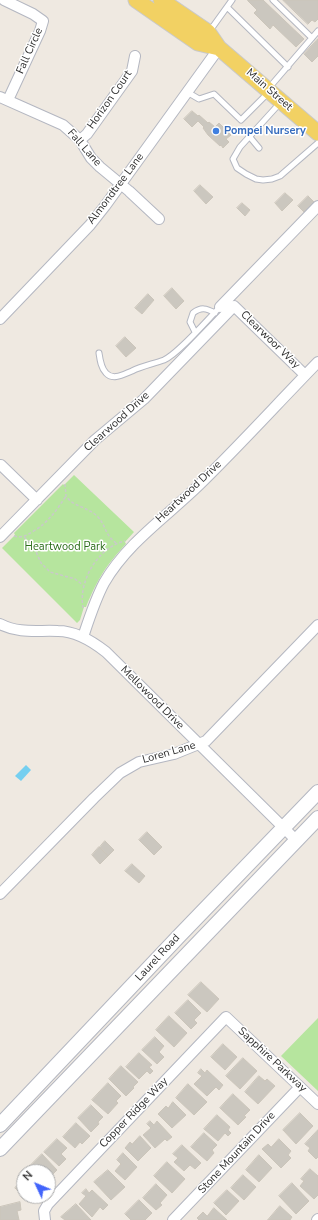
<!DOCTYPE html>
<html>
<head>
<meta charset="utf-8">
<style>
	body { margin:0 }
	#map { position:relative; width:318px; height:1220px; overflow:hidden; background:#efe9e1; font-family:"Nunito Sans",sans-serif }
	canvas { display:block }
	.north { position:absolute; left:16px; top:1164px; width:40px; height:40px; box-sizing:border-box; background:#fff; border:1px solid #ababab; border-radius:50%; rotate:314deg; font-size:11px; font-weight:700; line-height:16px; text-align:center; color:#2e2e2e }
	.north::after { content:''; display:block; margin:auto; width:14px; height:18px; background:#4264fb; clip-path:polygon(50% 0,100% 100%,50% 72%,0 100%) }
</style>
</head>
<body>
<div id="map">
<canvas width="318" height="1220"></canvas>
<div class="north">N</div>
</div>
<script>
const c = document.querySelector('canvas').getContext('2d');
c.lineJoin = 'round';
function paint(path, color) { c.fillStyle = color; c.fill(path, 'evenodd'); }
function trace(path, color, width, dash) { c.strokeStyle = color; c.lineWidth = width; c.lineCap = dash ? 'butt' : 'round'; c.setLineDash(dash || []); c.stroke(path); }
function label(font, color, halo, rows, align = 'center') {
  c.font = font + ' "Nunito Sans",sans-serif'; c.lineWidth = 3; c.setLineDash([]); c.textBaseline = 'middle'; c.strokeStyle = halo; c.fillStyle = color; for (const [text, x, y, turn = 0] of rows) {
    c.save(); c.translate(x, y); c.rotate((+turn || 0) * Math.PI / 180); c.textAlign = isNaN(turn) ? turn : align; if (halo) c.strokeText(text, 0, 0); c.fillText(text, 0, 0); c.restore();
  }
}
paint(new Path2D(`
	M 74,475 L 134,532 L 125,542 L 126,544 C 106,565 97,580 86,607 L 84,607 L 80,620 L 77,623 L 2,548 L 15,535 L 14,533 L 63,484 L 64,485 Z
	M 318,1018 L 318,1091 L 281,1056 Z`), '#b6e59e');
paint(new Path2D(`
	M 26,765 L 31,770 L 21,781 L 15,776 Z`), '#75cff0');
const building = new Path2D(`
	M 248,0 L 263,0 L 304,39 L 296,47 L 273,25 L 270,29 L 254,13 L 257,10 L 248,1 Z
	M 283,0 L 318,0 L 318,19 L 315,22 L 312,20 L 308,24 Z
	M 318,39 L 318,56 L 312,62 L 304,54 Z
	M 192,111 L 198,116 L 199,115 L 208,123 L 209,122 L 215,127 L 219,123 L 231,135 L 226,139 L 229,142 L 223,148 L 221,145 L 220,146 L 208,135 L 203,128 L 204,127 L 198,121 L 192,127 L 184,119 Z
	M 200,185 L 213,197 L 206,204 L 194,191 Z
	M 285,193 L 293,200 L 282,211 L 275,203 Z
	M 308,196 L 316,204 L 306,214 L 298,206 Z
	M 242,203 L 250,210 L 245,216 L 237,208 Z
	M 172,288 L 184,301 L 176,309 L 164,296 Z
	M 148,294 L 154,300 L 142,314 L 135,308 Z
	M 125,337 L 136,348 L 126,357 L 116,346 Z
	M 147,832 L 162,847 L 154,855 L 139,840 Z
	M 105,841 L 114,850 L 108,856 L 100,847 Z
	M 99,847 L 108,856 L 100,864 L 92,855 Z
	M 132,864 L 145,876 L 139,883 L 125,871 Z
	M 201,982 L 219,999 L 207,1012 L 188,995 Z
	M 188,1000 L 201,1013 L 194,1020 L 197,1023 L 191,1029 L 175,1013 Z
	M 169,1016 L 187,1033 L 174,1047 L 156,1030 Z
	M 155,1037 L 164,1046 L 159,1052 L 164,1057 L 157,1064 L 142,1050 Z
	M 223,1044 L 237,1057 L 225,1070 L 211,1057 Z
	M 139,1053 L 152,1065 L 149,1067 L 153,1071 L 150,1074 L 147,1071 L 139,1079 L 126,1067 Z
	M 243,1058 L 257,1071 L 240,1089 L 226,1076 Z
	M 121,1066 L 138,1082 L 133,1087 L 134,1088 L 126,1096 L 109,1079 Z
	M 201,1069 L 205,1073 L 207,1070 L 223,1085 L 219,1090 L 216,1087 L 207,1096 L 194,1084 L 202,1076 L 198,1073 Z
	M 259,1076 L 265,1081 L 267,1079 L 275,1086 L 258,1104 L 245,1092 Z
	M 108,1083 L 121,1096 L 116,1101 L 118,1103 L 108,1114 L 92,1100 Z
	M 188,1084 L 207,1102 L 194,1115 L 176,1098 Z
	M 233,1094 L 250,1110 L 244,1116 L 246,1117 L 238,1125 L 220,1108 Z
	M 173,1102 L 186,1115 L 172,1128 L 158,1114 L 166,1106 L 168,1108 Z
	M 91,1105 L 103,1117 L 98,1122 L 99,1124 L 91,1132 L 78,1118 Z
	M 300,1113 L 313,1126 L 296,1144 L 283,1130 Z
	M 217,1115 L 230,1127 L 228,1130 L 231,1133 L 228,1136 L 225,1133 L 218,1141 L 204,1129 Z
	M 150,1121 L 154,1125 L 157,1121 L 172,1137 L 167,1141 L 165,1139 L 155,1148 L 143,1135 L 151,1128 L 147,1124 Z
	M 76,1123 L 90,1136 L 82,1144 L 80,1142 L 75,1148 L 63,1137 Z
	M 318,1130 L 318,1157 L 316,1159 L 308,1151 L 310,1148 L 305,1144 Z
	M 204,1133 L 217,1145 L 212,1150 L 214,1153 L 207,1161 L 191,1147 Z
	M 140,1136 L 151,1148 L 138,1161 L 125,1148 L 130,1142 L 132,1144 Z
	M 57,1139 L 67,1148 L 61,1154 L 66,1159 L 59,1166 L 44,1152 Z
	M 279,1139 L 291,1151 L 288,1155 L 291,1158 L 281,1168 L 262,1149 L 268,1144 L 271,1147 Z
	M 182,1145 L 201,1163 L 195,1169 L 190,1165 L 184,1171 L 174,1162 L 178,1158 L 173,1154 Z
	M 123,1153 L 137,1167 L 125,1180 L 115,1171 L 121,1164 L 117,1160 Z
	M 42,1154 L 57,1170 L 51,1176 L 49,1174 L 48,1175 L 48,1172 L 32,1172 L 28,1168 Z
	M 259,1155 L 272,1168 L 259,1182 L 246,1170 Z
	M 167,1162 L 185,1179 L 172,1193 L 154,1176 Z
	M 310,1169 L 318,1176 L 318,1195 L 314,1199 L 300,1186 L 304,1181 L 301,1179 Z
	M 108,1170 L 125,1187 L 111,1200 L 94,1182 Z
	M 243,1175 L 256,1187 L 244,1200 L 231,1188 Z
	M 24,1179 L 24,1196 L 33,1196 L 28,1201 L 15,1188 Z
	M 292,1183 L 309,1201 L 296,1214 L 279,1196 Z
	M 156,1184 L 167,1195 L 160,1203 L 162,1205 L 156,1210 L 143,1198 Z
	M 86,1189 L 89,1193 L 92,1190 L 108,1205 L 103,1210 L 100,1207 L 92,1217 L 79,1204 L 86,1196 L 82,1193 Z
	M 227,1190 L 239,1201 L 226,1215 L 214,1203 Z
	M 139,1200 L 152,1213 L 145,1220 L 131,1220 L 125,1214 Z
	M 20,1202 L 21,1210 L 17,1211 L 19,1220 L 0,1220 L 0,1207 Z
	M 76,1204 L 91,1220 L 65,1220 L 61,1217 Z
	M 280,1206 L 292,1217 L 290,1220 L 268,1220 Z
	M 214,1208 L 227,1220 L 199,1220 L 197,1218 L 203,1212 L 207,1216 Z`);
paint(building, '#cbc7bf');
trace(building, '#cbc5ba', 1);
const lane = new Path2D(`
	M 273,0 L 312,38
	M 227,7 L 288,67
	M 209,32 L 232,0
	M 268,89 L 318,31
	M 187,92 L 199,99 L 214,94 L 241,120 L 269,92
	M 280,103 L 240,147 L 233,159 L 237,168 L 246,174 L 256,179 L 263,180 L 272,179 L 280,176 L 318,143
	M 249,136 L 259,148
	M 195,332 L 190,322 L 193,313 C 201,307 206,308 215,313
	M 99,353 C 100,360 101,368 106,373 C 113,381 124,374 132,371 C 142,366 153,364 164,360 C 179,353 207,320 220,307`);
const street = new Path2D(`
	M 4,0 L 33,14 L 43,21 L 40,31 L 8,100
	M 0,97 L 63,125 L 80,140 L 91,158 L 100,167 L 129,191 L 159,219
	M 80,140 L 87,134 L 132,71 L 135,56
	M 220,307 L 318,206
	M 0,319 L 90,225 L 105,206 L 219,48
	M 1,465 L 37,500
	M 0,537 L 95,440 L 144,399 L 234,306 L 305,375
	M 0,624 C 20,634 37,630 58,631 C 76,631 92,641 106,652 L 296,840
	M 83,637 C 89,619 95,600 104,583 C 127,543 166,517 198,486 C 239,446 278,403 318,362
	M 0,894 L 94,798 L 120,773 L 139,762 L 174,754 L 206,741 L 318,625
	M 45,1220 L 44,1211 L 48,1204 L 226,1017 L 318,1104
	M 173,1220 L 300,1087
	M 317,1220 L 318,1219`);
const secondary = new Path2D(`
	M 0,1125 L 179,936 L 318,792
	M 0,1149 L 318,818`);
const primary = new Path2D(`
	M 136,0 L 198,43 L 219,48
	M 161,0 L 208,32 L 219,48 L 318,133`);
trace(lane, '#b4b7c1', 7);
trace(street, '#b4b7c1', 12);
trace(secondary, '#b4b7c1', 16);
trace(primary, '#c9c9c9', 17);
trace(new Path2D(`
	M 65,484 L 66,496 C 68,499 71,502 75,504 C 83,508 91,510 98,517 C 106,526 105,535 116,543
	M 14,536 C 21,538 26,536 32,532 C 48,523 56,511 66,496
	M 24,537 L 33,545 L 41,563 L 50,572 L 75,579 L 83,585
	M 83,608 C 78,581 98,547 125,541`), '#c9c9c9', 1.5, [3, 2]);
trace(lane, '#fff', 5);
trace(street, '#fff', 10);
trace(secondary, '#fff', 14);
trace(primary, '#f2d163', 15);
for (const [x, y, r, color] of [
	[216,131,4,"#3f7fe0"]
]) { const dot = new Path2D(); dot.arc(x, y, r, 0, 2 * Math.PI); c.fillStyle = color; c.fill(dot); trace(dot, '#fff', 1.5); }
label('11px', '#2e2e2e', '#fff', [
	["Fall Circle",30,51,-66],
	["Main Street",269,90,41],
	["Horizon Court",110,100,-55],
	["Fall Lane",84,148,49],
	["Almondtree Lane",116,189,-53],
	["Clearwoor Way",270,340,44],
	["Clearwood Drive",117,422,-42],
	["Heartwood Drive",189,492,-43],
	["Mellowood Drive",152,698,45],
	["Loren Lane",169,753,-16],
	["Laurel Road",158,958,-47],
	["Sapphire Parkway",272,1060,43],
	["Copper Ridge Way",134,1113,-46],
	["Stone Mountain Drive",237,1153,-47]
]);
label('bold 11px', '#366cbe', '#fff', [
	["Pompei Nursery",224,131]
], 'left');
label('11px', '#2c6e1b', '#fff', [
	["Heartwood Park",65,547]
]);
</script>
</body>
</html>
